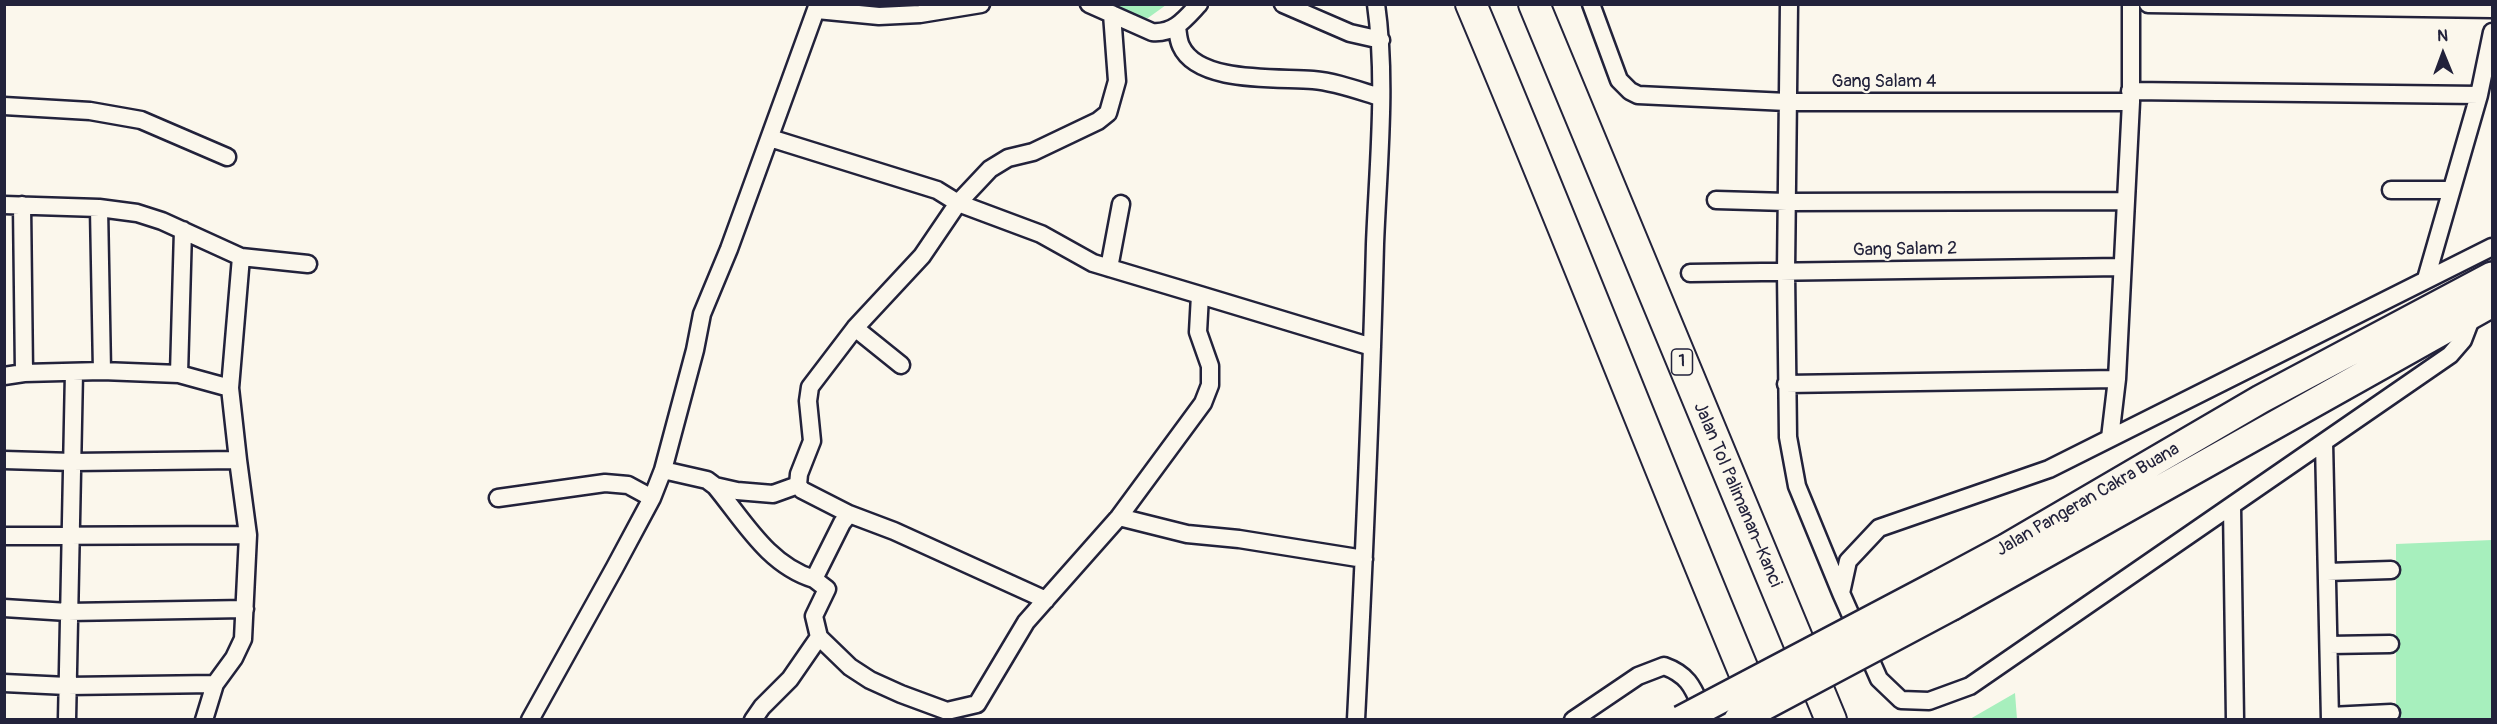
<!DOCTYPE html>
<html>
<head>
<meta charset="utf-8">
<style>
	body { margin:0 }
	#map { position:relative; width:2497px; height:724px; overflow:hidden; background:#fbf7ec; font-family:Pangolin,sans-serif }
	canvas { display:block }
	.frame { position:absolute; inset:0; border:6px solid #22223b; pointer-events:none }
	.north { position:absolute; left:2413px; top:24px; width:60px; height:60px; -webkit-text-stroke:4px #fbf7ec; paint-order:stroke; rotate:359deg; font-size:16px; font-weight:700; line-height:24px; text-align:center; color:#22223b }
	.north::after { content:''; display:block; margin:auto; width:21px; height:27px; background:#22223b; clip-path:polygon(50% 0,100% 100%,50% 72%,0 100%) }
</style>
</head>
<body>
<div id="map">
<canvas width="2497" height="724"></canvas>
<div class="frame"></div>
<div class="north">N</div>
</div>
<script>
const c = document.querySelector('canvas').getContext('2d');
c.lineJoin = 'round';
function paint(path, color) { c.fillStyle = color; c.fill(path, 'evenodd'); }
function trace(path, color, width, dash) { c.strokeStyle = color; c.lineWidth = width; c.lineCap = dash ? 'butt' : 'round'; c.setLineDash(dash || []); c.stroke(path); }
function label(font, color, halo, rows, align = 'center') {
  c.font = font + ' Pangolin,sans-serif'; c.lineWidth = 4.5; c.setLineDash([]); c.textBaseline = 'middle'; c.strokeStyle = halo; c.fillStyle = color; for (const [text, x, y, turn = 0] of rows) {
    c.save(); c.translate(x, y); c.rotate((+turn || 0) * Math.PI / 180); c.textAlign = isNaN(turn) ? turn : align; if (halo) c.strokeText(text, 0, 0); c.fillText(text, 0, 0); c.restore();
  }
}
paint(new Path2D(`
	M 1109,5 L 1166,5 L 1148,18 L 1130,16 Z
	M 2492,540 L 2492,719 L 2396,719 L 2396,544 Z
	M 2015,693 L 2017,719 L 1970,719 Z`), '#a7efbd');
const street = new Path2D(`
	M 1089,4 L 1152,32 C 1174,34 1185,19 1199,4
	M 1283,4 L 1350,33 L 1381,40
	M 1591,4 L 1619,80 L 1630,91 L 1638,95 L 1787,102 L 2131,102
	M 1789,4 L 1786,272 L 1788,437 L 1797,486 L 1841,593
	M 2148,4 L 2492,9
	M 817,10 L 879,16 L 920,14 L 981,4
	M 1177,27 C 1178,33 1178,40 1181,46 C 1198,84 1279,77 1313,80 C 1336,82 1357,90 1380,97
	M 2130,91 L 2479,95
	M 4,106 L 90,111 L 141,120 L 227,157
	M 770,138 L 937,190 L 958,203 L 1041,234 L 1093,263 L 1200,295 L 1198,332 L 1210,366 L 1210,385 L 1203,403 L 1119,517 L 1026,622 L 977,704 L 947,711 L 901,694 L 870,680 L 850,667 L 819,637
	M 2391,190 L 2451,190
	M 1716,200 L 1787,202 L 2125,201
	M 4,205 L 99,208 L 137,213 L 162,221 L 241,257 L 308,264
	M 22,205 L 24,373
	M 99,208 L 102,371
	M 1109,268 L 1121,204
	M 1690,273 L 2121,267
	M 2426,279 L 2479,95 L 2492,32
	M 1200,295 L 1372,347
	M 2473,314 L 2463,340 L 2450,355 L 1970,686 L 1929,701 L 1901,700 L 1879,679 L 1841,593 L 1848,561 L 1879,528 L 2049,469 L 2492,247
	M 901,365 L 855,328 L 922,256 L 958,203 L 990,169 L 1008,158 L 1033,152 L 1098,121 L 1108,113 L 1117,81 L 1112,14
	M 179,374 L 183,230
	M 4,376 L 24,373 L 102,371 L 179,374 L 230,388 L 238,460 L 73,462 L 4,460
	M 1786,384 L 2117,379
	M 230,388 L 241,257
	M 2110,438 L 2117,379 L 2131,102 L 2131,4
	M 2324,442 L 2330,720
	M 663,470 L 707,480 L 715,486 C 744,521 768,565 814,579
	M 715,486 L 737,491 L 773,494 L 798,485
	M 498,498 L 605,483 L 628,485 L 652,498
	M 2232,506 L 2235,720
	M 849,514 L 802,490 L 798,485 L 799,474 L 812,441 L 808,401 L 810,387 L 855,328
	M 1119,517 L 1187,534 L 1239,539 L 1364,559
	M 4,536 L 248,535
	M 2327,572 L 2391,570
	M 4,608 L 68,612 L 245,609
	M 2329,645 L 2390,644
	M 4,683 L 67,686 L 215,684
	M 2330,716 L 2391,713
	M 67,720 L 74,372
	M 204,720 L 215,684 L 234,658 L 243,639 L 248,535 L 238,460
	M 530,720 L 615,567 L 652,498 L 663,470 L 695,350 L 702,314 L 729,249 L 818,4
	M 753,720 L 762,707 L 790,679 L 819,637 L 814,616 L 827,589 L 814,579 L 842,523 L 849,514 L 894,531 L 1046,600
	M 1356,720 C 1364,561 1371,403 1375,244 C 1378,167 1387,81 1376,4
	M 1573,720 L 1638,676 L 1664,666 C 1692,676 1694,692 1706,717`);
const primary = new Path2D(`
	M 1939,584 L 2006,548 L 2261,399 L 2492,276
	M 1952,606 L 2492,303`);
const highway = new Path2D(`
	M 1471,4 C 1570,238 1661,475 1759,708
	M 1534,4 L 1831,720`);
trace(street, '#22223b', 21);
trace(primary, '#22223b', 32);
trace(highway, '#22223b', 34);
trace(street, '#fbf7ec', 16);
trace(primary, '#fbf7ec', 27);
trace(highway, '#fbf7ec', 30);
const primaryBridge = new Path2D(`
	M 1681,720 L 1939,584
	M 1738,720 L 1952,606`);
trace(primaryBridge, '#22223b', 32, []);
trace(primaryBridge, '#fbf7ec', 27);
for (const [x, y, w] of [
	[1682,362,21]
]) { const box = new Path2D(); box.roundRect(x - w / 2, y - 13, w, 26, 4.5); c.fillStyle = '#fbf7ec'; c.fill(box); trace(box, '#22223b', 1.5); }
label('bold 16px', '#22223b', null, [
	["1",1682,362]
]);
label('18px', '#22223b', '#fbf7ec', [
	["Gang Salam 4",1884,82],
	["Gang Salam 2",1905,250,-1],
	["Jalan Tol Palimanan–Kanci",1737,495,67],
	["Jalan Pangeran Cakra Buana",2088,500,-30]
]);
</script>
</body>
</html>
